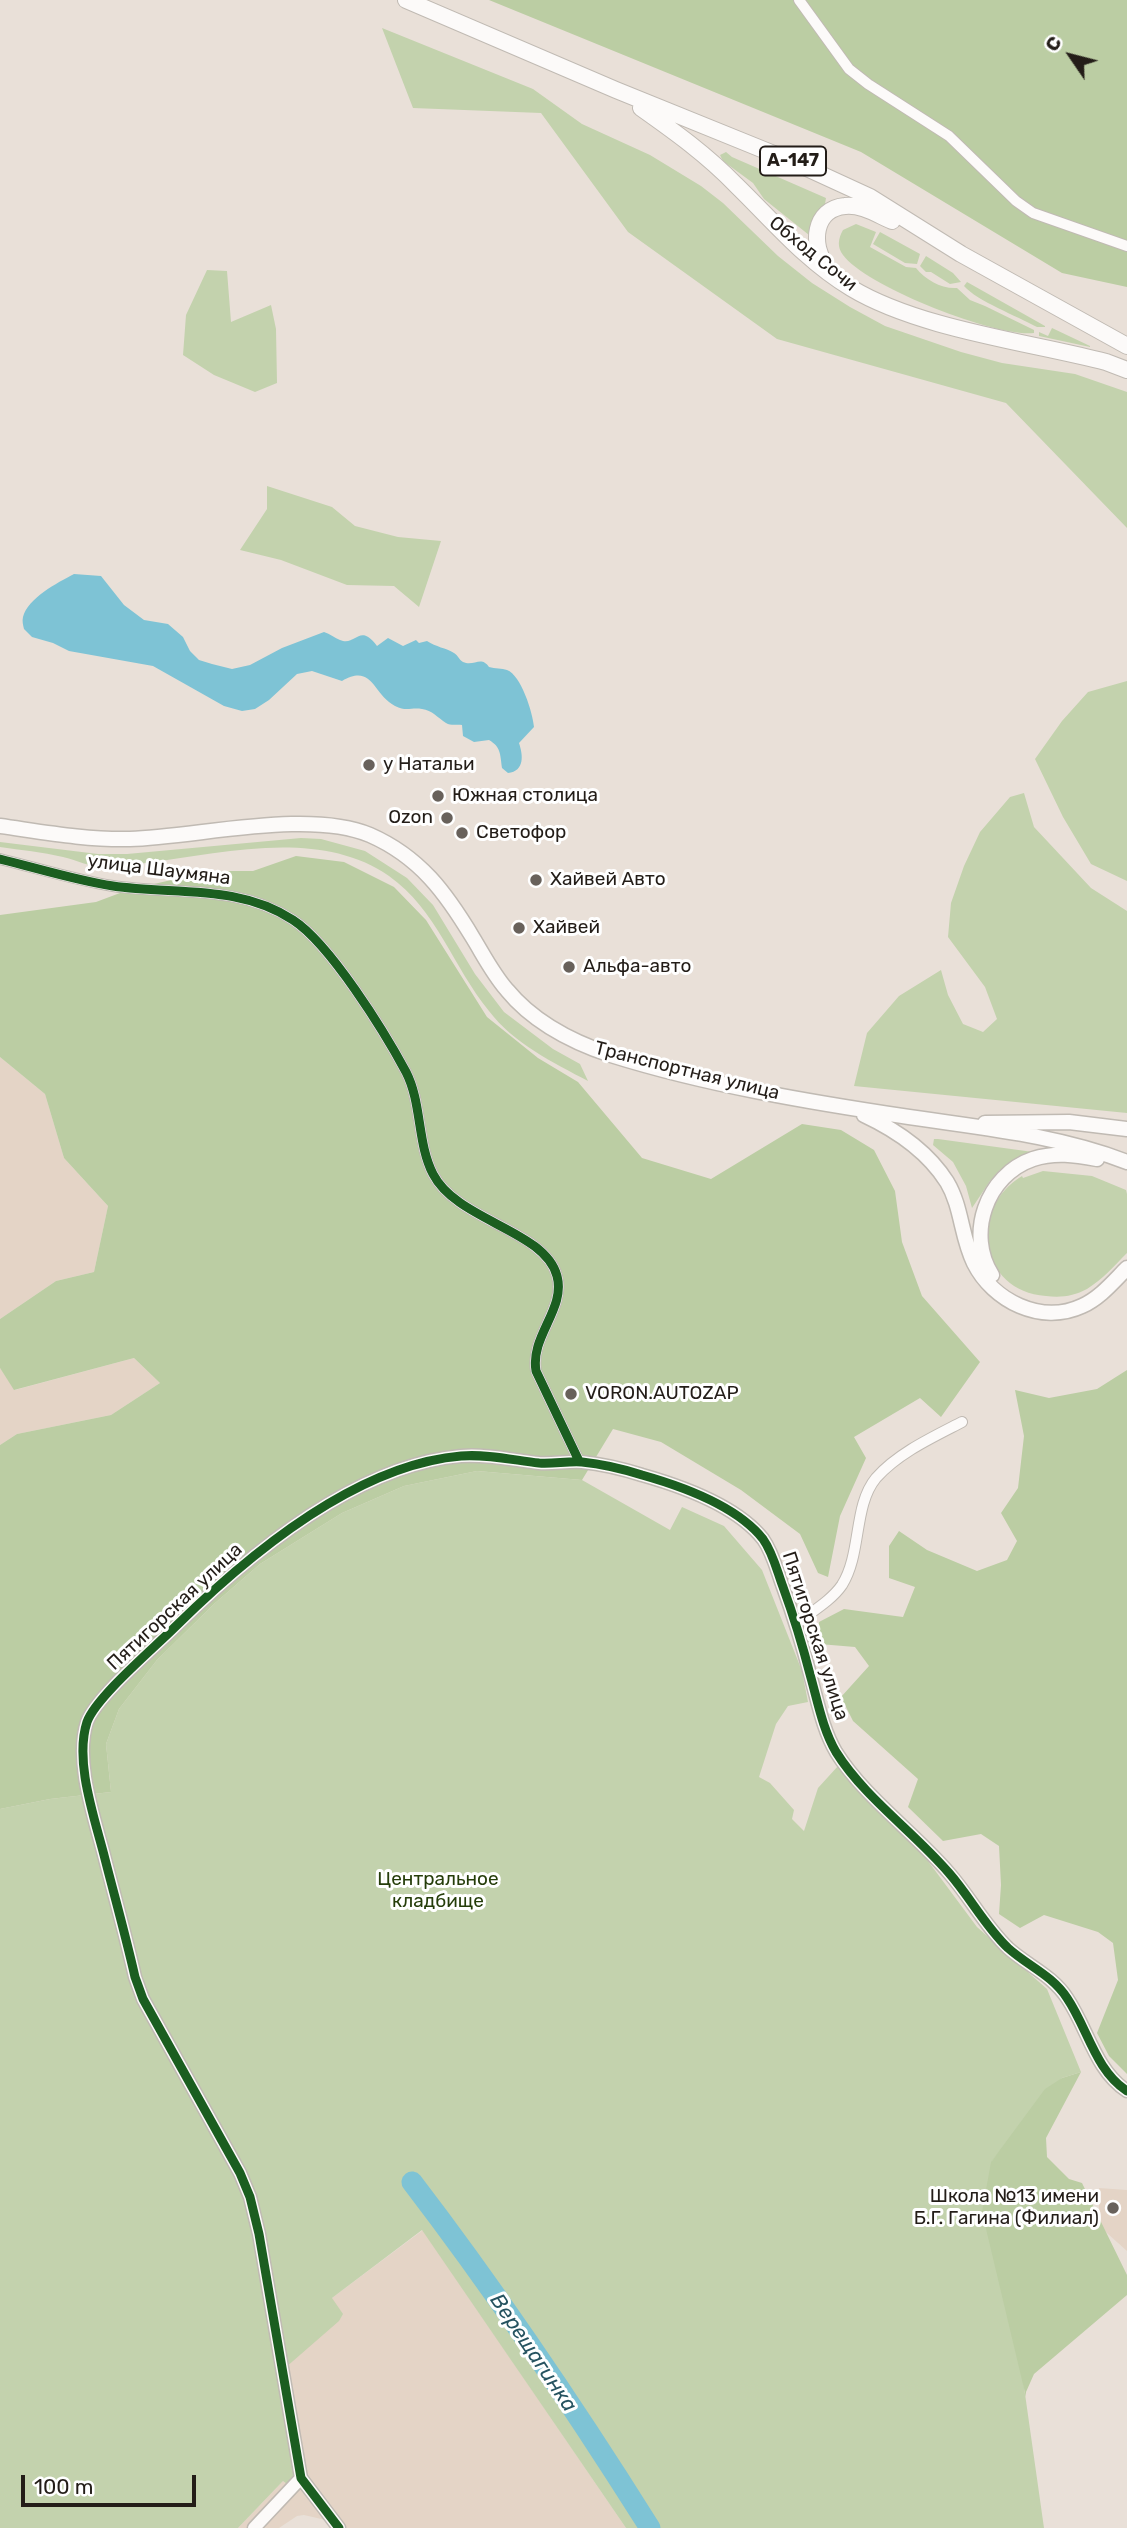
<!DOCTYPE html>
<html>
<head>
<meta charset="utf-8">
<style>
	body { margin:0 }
	#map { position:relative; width:1127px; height:2528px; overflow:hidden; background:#e9e0d8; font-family:Rubik,sans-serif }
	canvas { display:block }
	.north { position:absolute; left:1036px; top:21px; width:70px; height:70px; -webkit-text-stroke:5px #fff; paint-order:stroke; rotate:305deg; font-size:19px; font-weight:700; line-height:28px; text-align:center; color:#231d18 }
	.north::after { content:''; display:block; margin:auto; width:24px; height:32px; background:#231d18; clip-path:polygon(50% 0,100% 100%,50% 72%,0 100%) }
	.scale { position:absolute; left:21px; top:2475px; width:175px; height:32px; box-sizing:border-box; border:4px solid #231d18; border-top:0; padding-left:9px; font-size:21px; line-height:24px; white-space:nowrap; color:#231d18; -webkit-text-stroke:5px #fff; paint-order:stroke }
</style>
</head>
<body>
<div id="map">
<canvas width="1127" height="2528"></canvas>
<div class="north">С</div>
<div class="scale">100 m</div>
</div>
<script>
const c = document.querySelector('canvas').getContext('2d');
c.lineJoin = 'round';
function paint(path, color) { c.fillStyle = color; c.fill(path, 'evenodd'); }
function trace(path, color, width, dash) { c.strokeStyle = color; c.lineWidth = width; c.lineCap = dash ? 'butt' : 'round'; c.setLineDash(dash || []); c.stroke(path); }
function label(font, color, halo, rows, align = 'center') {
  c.font = font + ' Rubik,sans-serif'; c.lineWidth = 6; c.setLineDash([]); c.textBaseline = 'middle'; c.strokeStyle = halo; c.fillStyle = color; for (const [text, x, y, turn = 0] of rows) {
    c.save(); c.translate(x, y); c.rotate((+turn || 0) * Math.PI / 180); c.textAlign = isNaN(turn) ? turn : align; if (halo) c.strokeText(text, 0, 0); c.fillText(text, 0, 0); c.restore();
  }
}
paint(new Path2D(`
	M 0,1057 L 45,1094 L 64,1158 L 108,1206 L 94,1272 L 56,1281 L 0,1319 Z
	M 134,1358 L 160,1383 L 111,1415 L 17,1434 L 0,1445 L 0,1368 L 15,1390 Z
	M 1099,2188 L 1127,2190 L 1127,2251 L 1099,2226 Z
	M 423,2230 L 626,2528 L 336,2528 L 330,2521 L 304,2515 L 297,2516 L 279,2528 L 238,2528 L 283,2481 L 295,2490 L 285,2368 L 332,2298 Z`), '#e4d4c6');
paint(new Path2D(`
	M 382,28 L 533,89 L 582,124 L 650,155 L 701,186 L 723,203 L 778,256 L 812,283 L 850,307 L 885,326 L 961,352 L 1002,363 L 1075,374 L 1127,392 L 1127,528 L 1006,403 L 777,339 L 628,232 L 541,113 L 413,108 Z
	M 726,152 L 732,157 L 826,198 L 825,204 L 813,221 L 809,235 L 764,199 L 753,183 L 723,161 L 720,155 Z
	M 856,224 L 876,232 L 870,247 L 906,267 L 916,268 C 926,280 941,289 957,288 L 970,300 L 985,306 L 1034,330 L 1034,333 C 997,338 865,286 843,255 C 837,247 838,239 843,230 Z
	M 880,232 L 920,254 L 917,264 L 905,263 L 873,244 Z
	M 926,256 L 953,273 L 961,282 L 950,284 L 931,272 L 926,272 L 920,266 Z
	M 207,270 L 227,271 L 231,322 L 271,305 L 276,329 L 277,383 L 255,392 L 214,375 L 183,355 L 186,315 Z
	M 967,282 L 1045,326 L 1045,327 L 1037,327 C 1017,316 977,301 964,286 Z
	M 1052,328 L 1090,346 L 1090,347 L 1039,336 L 1039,332 L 1048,336 Z
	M 267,486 L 332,507 L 355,526 L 398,537 L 441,541 L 419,607 L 394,586 L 347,585 L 281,560 L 240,550 L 267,509 Z
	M 1127,681 L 1127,881 L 1091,864 L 1063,817 L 1035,759 L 1062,721 L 1088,692 Z
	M 1024,793 L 1034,827 L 1091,888 L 1127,911 L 1127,1113 L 854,1086 L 867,1033 L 899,996 L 941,970 L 948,995 L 963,1024 L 983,1032 L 997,1019 L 985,987 L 948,937 L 951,903 L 964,866 L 980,832 L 1010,797 Z
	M 301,838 L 321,839 L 365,851 L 407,878 L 433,905 L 475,974 L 504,1012 L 553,1049 L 580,1064 L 588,1081 C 554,1063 513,1043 489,1011 C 453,967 437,910 389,876 C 320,828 223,853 146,863 C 132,864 117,868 104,868 C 90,867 76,860 63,857 C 42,852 21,850 0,847 L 0,842 L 98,854 L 127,854 Z
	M 934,1139 L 938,1139 L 1033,1152 L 1000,1170 L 990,1181 L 972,1208 L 966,1186 L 953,1162 L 933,1145 Z
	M 1043,1171 L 1092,1176 L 1126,1190 L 1127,1194 L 1127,1253 C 1114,1266 1103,1279 1087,1289 C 1074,1296 1061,1298 1046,1296 C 979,1291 967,1209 1022,1176 L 1023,1178 Z
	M 477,1471 L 582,1480 L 670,1530 L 682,1507 L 724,1526 L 762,1570 L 802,1671 L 808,1702 L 788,1706 L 776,1724 L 759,1777 L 770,1783 L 794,1810 L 792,1819 L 804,1831 L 818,1788 L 838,1766 L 925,1857 L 977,1927 L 1047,1989 L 1081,2072 L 1062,2078 L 992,2161 L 1044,2528 L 626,2528 L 422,2230 L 332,2298 L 343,2314 L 339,2321 L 285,2368 L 296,2491 L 283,2481 L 238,2528 L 0,2528 L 0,1809 L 50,1799 L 111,1792 L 106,1744 L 119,1709 L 157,1660 L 214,1604 L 260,1564 L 342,1513 L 404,1486 Z`), '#c3d2ad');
paint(new Path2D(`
	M 489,0 L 1127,0 L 1127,287 L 1062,273 L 861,152 Z
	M 296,856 L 344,862 L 394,887 L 426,920 L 487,1017 L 538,1058 L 578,1082 L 642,1158 L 711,1179 L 802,1124 L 841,1130 L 874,1150 L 895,1191 L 902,1242 L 922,1296 L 980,1362 L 941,1417 L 920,1398 L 854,1437 L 866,1458 L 840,1516 L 828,1577 L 818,1573 L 800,1534 L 741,1490 L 661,1442 L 613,1429 L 582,1480 L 477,1471 L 404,1486 L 342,1513 L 260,1564 L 214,1604 L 157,1660 L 119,1709 L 106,1744 L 111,1792 L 50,1799 L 0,1809 L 0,1445 L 17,1434 L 111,1415 L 160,1383 L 134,1358 L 14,1390 L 0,1368 L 0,1319 L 56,1281 L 94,1272 L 108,1206 L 64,1158 L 45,1094 L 0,1057 L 0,915 L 96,902 L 128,890 L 167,881 L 221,871 L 253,871 Z
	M 1127,1370 L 1127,2074 L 1109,2056 L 1097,2033 L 1118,1980 L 1113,1943 L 1098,1932 L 1044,1915 L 1020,1928 L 999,1914 L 1001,1885 L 999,1846 L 981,1834 L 943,1841 L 908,1807 L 918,1779 L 853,1721 L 841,1697 L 869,1666 L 855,1647 L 819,1644 L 819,1622 L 844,1609 L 903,1617 L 915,1587 L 889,1578 L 889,1546 L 899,1531 L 927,1550 L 977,1571 L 1007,1560 L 1017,1541 L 1001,1513 L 1018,1488 L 1024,1436 L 1015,1390 L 1049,1398 L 1097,1389 Z
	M 1081,2072 L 1046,2138 L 1047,2157 L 1069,2179 L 1082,2183 L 1127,2275 L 1127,2295 L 1034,2374 L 1026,2392 L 1026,2397 L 982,2212 L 991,2162 L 1045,2089 L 1062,2078 Z`), '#bbcda3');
paint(new Path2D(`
	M 74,574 L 101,576 L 124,605 L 144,620 L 168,624 L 183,637 L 190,651 L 199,660 L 212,664 L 232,669 L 250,665 L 282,648 L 324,632 C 330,634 335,638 340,640 C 356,647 359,622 377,646 L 388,638 L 403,646 L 416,640 L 419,643 L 427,641 C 436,647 446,648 454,653 C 458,655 459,660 463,662 C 474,667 481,655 489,667 C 495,669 502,668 507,670 C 521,675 533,713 534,727 L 519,743 C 523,755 525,771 508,773 L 502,768 C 500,754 501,747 489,740 L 474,742 L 463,736 L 462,725 C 457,724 451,726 446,723 C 438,718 432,710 422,709 C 411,707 407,712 395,706 C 373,695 373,663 342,681 L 312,671 L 297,674 L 269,700 L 255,709 L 242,711 L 224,706 L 153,666 L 69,651 L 53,643 L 32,637 L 24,629 C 23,625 22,621 23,617 C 28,598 57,583 74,574 Z`), '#7ec3d5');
trace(new Path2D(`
	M 412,2182 C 497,2293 575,2409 650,2528`), '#7ec3d5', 21);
const minor = new Path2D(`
	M 799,0 L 849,69 L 868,84 L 949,136 L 1016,201 L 1033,213 L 1127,246
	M 0,859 C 37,868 75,880 113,886 C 174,895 239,884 293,920 C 330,944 384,1031 406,1072 C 422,1103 417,1143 433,1174 C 457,1221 545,1230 557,1276 C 566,1309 530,1336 536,1371 L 579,1461
	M 796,1624 C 811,1612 831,1601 842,1585 C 862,1553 853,1506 876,1478 C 898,1453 933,1437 962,1422`);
const tertiary = new Path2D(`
	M 254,2528 L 301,2478
	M 339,2528 L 301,2478 L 259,2234 L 250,2197 L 240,2173 L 143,1999 L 135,1977 C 126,1937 115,1898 105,1859 C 95,1819 74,1762 87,1722 C 96,1697 154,1648 175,1627 C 248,1555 355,1465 461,1456 C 487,1454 513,1460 539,1463 C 553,1464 568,1461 582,1462 C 602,1464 623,1469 642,1475 C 681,1486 737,1506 763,1539 C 773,1553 777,1571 783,1587 C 794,1617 803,1647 811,1678 C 818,1703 823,1730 836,1752 C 864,1797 915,1833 949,1873 C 970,1897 985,1926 1008,1948 C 1028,1966 1052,1975 1067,1998 C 1088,2029 1095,2070 1127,2091`);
const secondary = new Path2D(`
	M 0,826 C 43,832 86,840 130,839 C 198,837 308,809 370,835 C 420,857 446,893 473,938 C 484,956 493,974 507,990 C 534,1023 572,1042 611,1055 C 707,1085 809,1102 909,1117 C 982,1128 1058,1135 1127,1162
	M 864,1115 C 896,1130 928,1152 947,1182 C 962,1207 961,1237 974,1263 C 993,1301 1041,1325 1082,1306 C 1100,1298 1113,1282 1127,1268
	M 985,1123 L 1069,1122 L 1127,1129
	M 992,1275 C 966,1235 986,1175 1033,1159 C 1055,1152 1075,1155 1097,1159`);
const trunk = new Path2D(`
	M 406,0 L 616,90 L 796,163 L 870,197 L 961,254 L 1127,346
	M 641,108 C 675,132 707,155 736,185 C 773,221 806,261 851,288 C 919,329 1029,342 1106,362 L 1127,370
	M 826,266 C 811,245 813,209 845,206 C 861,204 878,215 892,221`);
trace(minor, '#c0bab3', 12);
trace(tertiary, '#c0bab3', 15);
trace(secondary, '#c0bab3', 17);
trace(trunk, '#c0bab3', 18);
trace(minor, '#fcfaf9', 10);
trace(tertiary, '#fcfaf9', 12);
trace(secondary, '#fcfaf9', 14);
trace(trunk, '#fcfaf9', 16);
trace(new Path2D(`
	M 0,859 C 37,868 75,880 113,886 C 174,895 239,884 293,920 C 330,944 384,1031 406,1072 C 422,1103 417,1143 433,1174 C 457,1221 545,1230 557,1276 C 566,1309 530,1336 536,1371 L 579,1461
	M 339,2528 L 301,2478 L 259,2234 L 250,2197 L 240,2173 L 143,1999 L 135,1977 C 126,1937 115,1898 105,1859 C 95,1819 74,1762 87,1722 C 96,1697 154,1648 175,1627 C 248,1555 355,1465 461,1456 C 487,1454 513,1460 539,1463 C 553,1464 568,1461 582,1462 C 602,1464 623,1469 642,1475 C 681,1486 737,1506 763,1539 C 773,1553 777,1571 783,1587 C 794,1617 803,1647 811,1678 C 818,1703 823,1730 836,1752 C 864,1797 915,1833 949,1873 C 970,1897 985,1926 1008,1948 C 1028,1966 1052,1975 1067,1998 C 1088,2029 1095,2070 1127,2091`), '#1b5e20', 9);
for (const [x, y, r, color] of [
	[369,765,7,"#68615b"],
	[438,796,7,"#68615b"],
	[447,818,7,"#68615b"],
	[462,833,7,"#68615b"],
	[536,880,7,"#68615b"],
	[519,928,7,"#68615b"],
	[569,967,7,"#68615b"],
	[571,1394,7,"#68615b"],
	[1113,2208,7,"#68615b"]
]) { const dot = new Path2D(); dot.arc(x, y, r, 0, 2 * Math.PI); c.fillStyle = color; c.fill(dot); trace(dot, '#fff', 2.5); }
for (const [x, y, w] of [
	[793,161,66]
]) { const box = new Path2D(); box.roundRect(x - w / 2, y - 14.5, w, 29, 5); c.fillStyle = '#fff'; c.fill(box); trace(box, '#231d18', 2); }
label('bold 18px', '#231d18', null, [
	["А-147",793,161]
]);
label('19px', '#231d18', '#fff', [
	["Обход Сочи",813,254,39],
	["улица Шаумяна",159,870,7],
	["Транспортная улица",687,1071,14],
	["Пятигорская улица",175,1607,-43],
	["Пятигорская улица",815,1636,72]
]);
label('19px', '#231d18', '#fff', [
	["у Натальи",383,765],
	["Южная столица",452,796],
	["Ozon",433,818,"right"],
	["Светофор",476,833],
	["Хайвей Авто",550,880],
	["Хайвей",533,928],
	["Альфа-авто",583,967],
	["VORON.AUTOZAP",585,1394],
	["Школа №13 имени",1099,2197,"right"],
	["Б.Г. Гагина (Филиал)",1099,2219,"right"]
], 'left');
label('19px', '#253d0a', '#fff', [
	["Центральное",438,1880],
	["кладбище",438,1902]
]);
label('italic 21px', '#265360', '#fff', [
	["Верещагинка",533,2353,56]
]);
</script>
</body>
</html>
